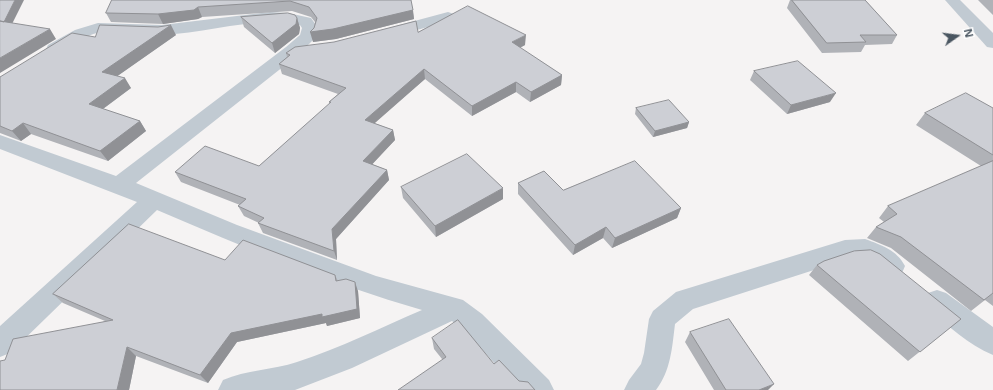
<!DOCTYPE html>
<html>
<head>
<meta charset="utf-8">
<style>
	body { margin:0 }
	#map { position:relative; width:993px; height:390px; overflow:hidden; background:#f5f3f3; font-family:"Noto Sans",sans-serif }
	canvas { display:block }
	.north { position:absolute; left:937px; top:16px; width:40px; height:40px; -webkit-text-stroke:3px #fff; paint-order:stroke; rotate:76deg; font-size:11px; font-weight:700; line-height:16px; text-align:center; color:#4a5661 }
	.north::after { content:''; display:block; margin:auto; width:14px; height:18px; background:#4a5661; clip-path:polygon(50% 0,100% 100%,50% 72%,0 100%) }
</style>
</head>
<body>
<div id="map">
<canvas width="993" height="390"></canvas>
<div class="north">N</div>
</div>
<script>
const c = document.querySelector('canvas').getContext('2d');
c.lineJoin = 'round';
function paint(path, color) { c.fillStyle = color; c.fill(path, 'evenodd'); }
function trace(path, color, width, dash) { c.strokeStyle = color; c.lineWidth = width; c.lineCap = dash ? 'butt' : 'round'; c.setLineDash(dash || []); c.stroke(path); }
paint(new Path2D(`
	M 270,12 L 288,13 L 311,18 L 318,28 L 313,40 L 298,55 L 136,183 L 237,225 L 376,276 L 463,300 L 482,314 L 549,380 L 554,390 L 519,390 L 464,330 L 452,321 L 352,368 L 295,390 L 218,390 L 223,380 C 246,370 273,370 297,362 C 340,348 380,328 422,310 C 331,284 243,247 157,210 L 10,353 L 0,357 L 0,326 L 137,202 L 0,149 L 0,135 L 116,176 L 286,47 L 300,35 L 302,28 L 300,25 C 253,16 208,33 161,35 C 140,36 118,30 97,33 C 80,36 66,57 48,53 L 46,49 L 48,45 L 75,30 L 98,23 L 162,25 Z
	M 448,12 L 454,14 L 456,17 L 454,20 L 387,38 L 381,36 L 379,33 L 381,30 Z
	M 865,239 C 881,245 897,250 905,266 L 902,273 C 881,280 881,265 865,259 C 859,258 851,259 845,260 L 693,309 L 675,324 C 672,348 671,370 656,390 L 624,390 L 629,380 L 641,364 L 644,353 L 649,319 L 653,311 L 676,292 L 845,240 Z
	M 937,290 L 946,293 L 993,327 L 993,355 C 968,345 948,325 928,309 L 924,301 L 928,293 Z`), '#c1cad2');
paint(new Path2D(`
	M 945,0 L 960,0 L 993,33 L 993,48 L 987,47 Z`), '#c1cad2');
paint(new Path2D(`
	M 112,0 L 411,0 L 414,19 L 336,39 L 313,42 L 314,28 L 315,22 L 311,17 L 292,11 L 202,17 L 198,19 L 163,24 L 111,22 L 106,13 Z
	M 790,0 L 865,0 L 897,35 L 892,44 L 865,45 L 861,52 L 822,53 L 787,8 Z
	M 978,0 L 993,0 L 993,15 Z
	M 241,17 L 297,18 L 300,28 L 299,34 L 275,53 L 244,27 Z
	M 418,32 L 525,45 L 520,48 L 562,75 L 561,85 L 530,102 L 516,92 L 472,116 L 425,79 L 374,123 L 393,130 L 395,140 L 372,164 L 387,170 L 389,180 L 336,239 L 337,260 L 263,233 L 258,223 L 259,223 L 244,216 L 238,206 L 240,205 L 181,182 L 175,172 L 259,166 L 330,104 L 329,102 L 338,94 L 282,74 L 279,64 L 287,57 L 286,53 Z
	M 176,35 L 117,76 L 131,88 L 103,109 L 140,121 L 146,131 L 108,161 L 31,134 L 21,141 L 0,133 L 0,77 L 95,37 Z
	M 754,71 L 830,102 L 787,114 L 750,80 Z
	M 636,108 L 689,122 L 687,128 L 653,137 L 635,114 Z
	M 993,108 L 993,306 L 985,300 L 971,311 L 891,248 L 867,238 L 876,227 L 884,222 L 879,218 L 888,206 L 981,166 L 916,125 L 925,113 Z
	M 518,183 L 563,190 L 681,208 L 677,218 L 612,248 L 603,238 L 573,255 L 518,194 Z
	M 401,187 L 503,199 L 436,237 L 403,198 Z
	M 225,260 L 335,275 L 338,281 L 358,291 L 360,318 L 327,326 L 326,323 L 237,342 L 208,383 L 136,356 L 129,390 L 0,390 L 5,360 L 105,321 L 63,303 L 53,294 Z
	M 817,265 L 961,319 L 908,361 L 809,275 Z
	M 690,332 L 768,390 L 714,390 L 685,342 Z
	M 432,338 L 494,364 L 519,381 L 442,359 L 434,349 Z`), '#b0b2b7');
paint(new Path2D(`
	M 15,0 L 24,0 L 9,30 L 3,22 Z
	M 198,7 L 202,17 L 198,19 L 163,24 L 158,14 Z
	M 413,10 L 414,19 L 336,39 L 313,42 L 310,32 Z
	M 297,18 L 300,28 L 299,34 L 275,53 L 272,43 Z
	M 171,25 L 176,35 L 109,82 L 102,72 Z
	M 50,29 L 56,39 L 0,73 L 0,58 Z
	M 526,35 L 525,45 L 511,52 L 512,42 Z
	M 424,69 L 425,79 L 367,130 L 365,120 Z
	M 562,75 L 561,85 L 530,102 L 531,92 Z
	M 125,78 L 131,88 L 96,114 L 89,104 Z
	M 516,82 L 516,92 L 472,116 L 472,106 Z
	M 836,93 L 830,102 L 787,114 L 791,105 Z
	M 140,121 L 146,131 L 108,161 L 100,151 Z
	M 689,122 L 687,128 L 653,137 L 655,131 Z
	M 23,123 L 31,134 L 21,141 L 12,131 Z
	M 393,130 L 395,140 L 366,171 L 363,161 Z
	M 387,170 L 389,180 L 336,239 L 337,260 L 334,251 L 332,229 Z
	M 503,188 L 503,199 L 436,237 L 435,226 Z
	M 681,208 L 677,218 L 612,248 L 615,238 Z
	M 606,227 L 603,238 L 573,255 L 575,245 Z
	M 355,282 L 358,291 L 360,318 L 327,326 L 326,323 L 237,342 L 208,383 L 200,375 L 231,333 Z
	M 127,347 L 136,356 L 129,390 L 117,390 Z
	M 774,384 L 768,390 L 759,390 Z`), '#909195');
const building = new Path2D(`
	M 0,0 L 15,0 L 4,22 L 0,21 Z
	M 112,0 L 411,0 L 413,10 L 333,29 L 310,32 L 314,28 L 317,18 L 309,7 L 290,1 L 198,7 L 194,10 L 158,14 L 106,13 Z
	M 792,0 L 865,0 L 897,35 L 860,35 L 866,42 L 827,43 Z
	M 468,6 L 526,35 L 512,42 L 562,75 L 531,92 L 516,82 L 472,106 L 424,69 L 365,120 L 393,130 L 363,161 L 387,170 L 332,229 L 334,251 L 258,223 L 264,218 L 238,206 L 246,199 L 175,172 L 205,146 L 259,166 L 331,102 L 329,102 L 346,88 L 279,64 L 290,55 L 286,53 L 295,47 L 334,42 L 416,21 L 418,32 Z
	M 288,13 L 295,15 L 297,18 L 296,24 L 272,43 L 241,17 Z
	M 0,21 L 50,29 L 0,58 Z
	M 100,25 L 158,27 L 171,25 L 102,72 L 125,78 L 89,104 L 140,121 L 100,151 L 23,123 L 12,131 L 0,126 L 0,77 L 72,33 L 95,37 Z
	M 798,61 L 836,93 L 791,105 L 754,71 Z
	M 966,93 L 993,108 L 993,155 L 925,113 Z
	M 669,100 L 689,122 L 655,131 L 636,108 Z
	M 467,154 L 503,188 L 435,226 L 401,187 Z
	M 635,161 L 681,208 L 615,238 L 606,227 L 575,245 L 518,183 L 544,171 L 563,190 Z
	M 993,161 L 993,293 L 984,300 L 901,237 L 876,227 L 897,214 L 888,206 Z
	M 129,224 L 225,260 L 243,240 L 335,275 L 336,281 L 346,279 L 355,282 L 357,309 L 322,317 L 322,314 L 231,333 L 200,375 L 127,347 L 117,390 L 0,390 L 0,361 L 5,360 L 13,339 L 113,320 L 53,294 Z
	M 871,250 L 880,254 L 961,319 L 920,352 L 817,265 L 824,261 L 854,251 Z
	M 729,319 L 774,384 L 759,390 L 726,390 L 690,332 Z
	M 458,320 L 494,364 L 499,360 L 519,381 L 528,382 L 535,390 L 398,390 L 446,357 L 432,338 Z`);
paint(building, '#cdcfd5');
trace(building, '#909195', 1);
</script>
</body>
</html>
